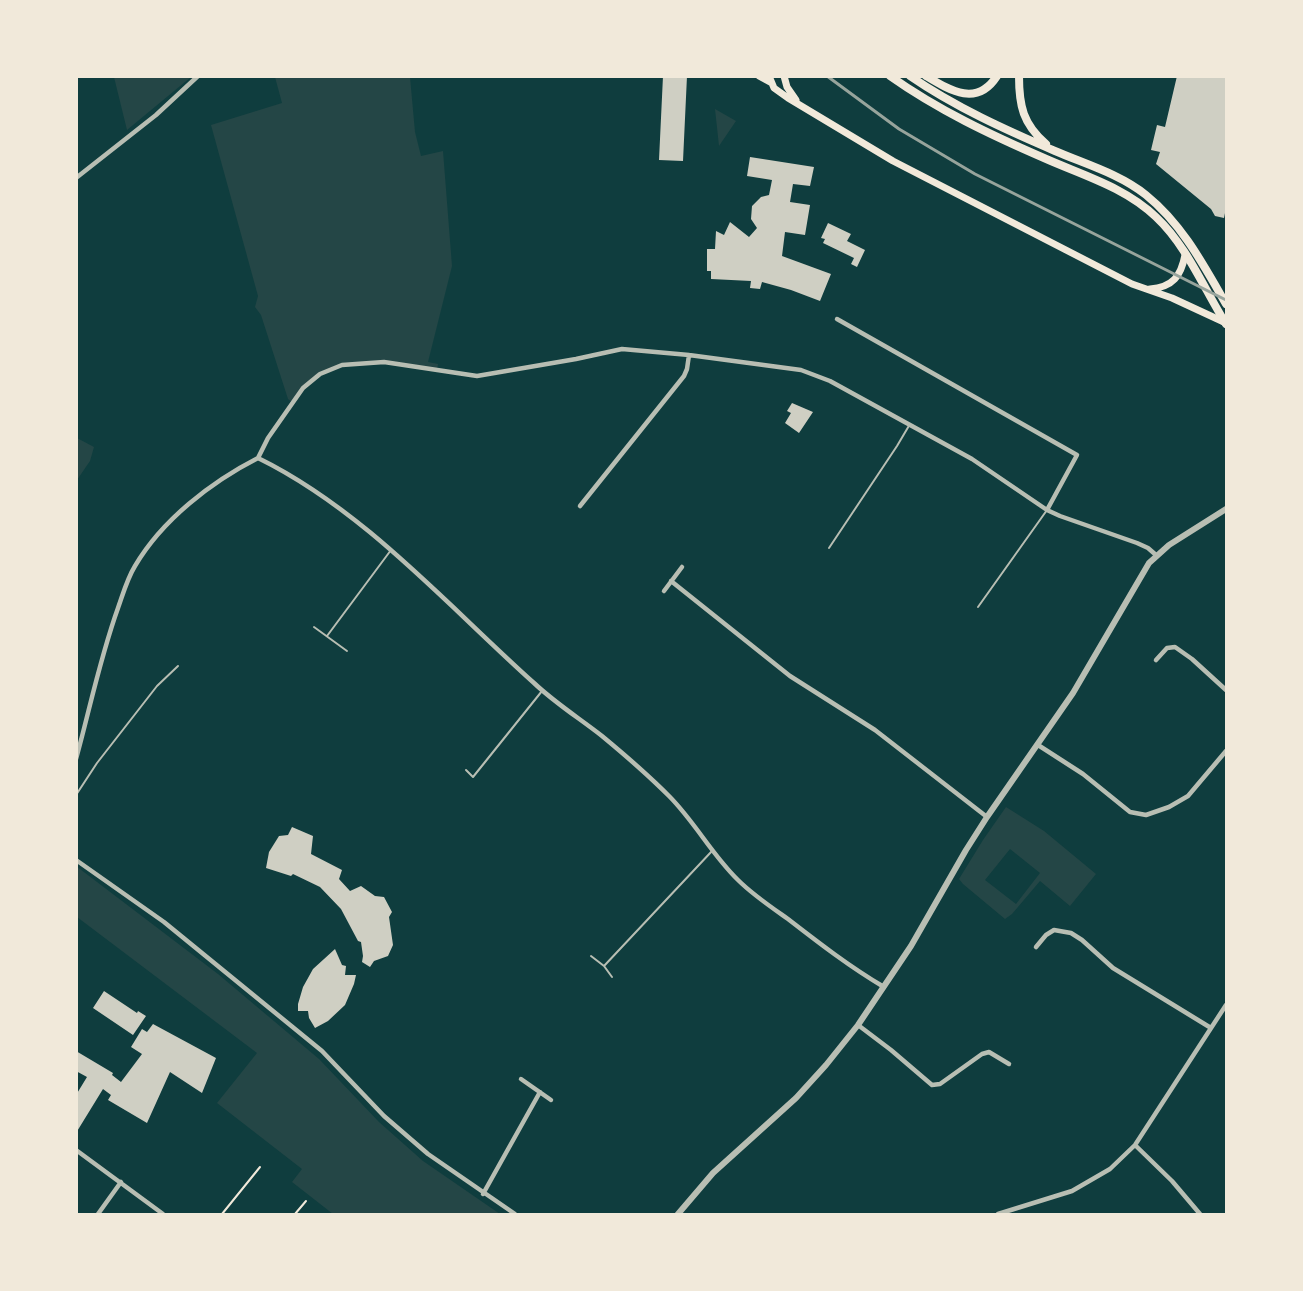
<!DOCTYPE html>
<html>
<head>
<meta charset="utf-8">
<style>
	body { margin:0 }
	#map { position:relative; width:1303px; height:1291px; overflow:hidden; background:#0f3d3e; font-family:Commissioner,sans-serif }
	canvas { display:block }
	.frame { position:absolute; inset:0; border:78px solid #f1e9da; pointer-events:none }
</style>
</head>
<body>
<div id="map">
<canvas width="1303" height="1291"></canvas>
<div class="frame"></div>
</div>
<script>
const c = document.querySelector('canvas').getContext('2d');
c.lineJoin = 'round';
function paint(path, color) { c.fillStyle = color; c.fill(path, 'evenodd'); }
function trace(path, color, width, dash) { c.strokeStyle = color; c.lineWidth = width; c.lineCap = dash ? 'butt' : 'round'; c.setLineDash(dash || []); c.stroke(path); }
paint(new Path2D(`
	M 114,77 L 114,76 L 191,77 L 127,130 Z
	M 275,77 L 410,77 L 415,132 L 421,156 L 443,151 L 452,266 L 428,362 L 438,364 L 437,370 C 394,364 348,354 310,381 C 304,386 298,396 293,403 L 288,399 L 261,315 L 255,307 L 258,296 L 211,125 L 282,103 Z
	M 715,109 L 736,121 L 719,146 Z
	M 77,438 L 94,447 L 90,461 L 77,480 Z
	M 1006,807 L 1044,831 L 1096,874 L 1070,906 L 1040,881 L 1012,914 L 1005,919 L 963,884 L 959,879 L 983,840 ZM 1010,849 L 1040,873 L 1016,904 L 985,880 Z
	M 76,866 L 218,974 L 319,1059 L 379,1122 L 423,1161 L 500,1214 L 333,1214 L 292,1182 L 302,1169 L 217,1103 L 257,1053 L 77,917 Z`), '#244646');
paint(new Path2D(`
	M 663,76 L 687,76 L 683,161 L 659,160 Z
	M 1177,76 L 1226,76 L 1226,208 L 1224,218 L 1215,216 L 1211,209 L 1156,164 L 1160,152 L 1151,150 L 1157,125 L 1165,127 Z
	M 750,157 L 814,167 L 810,186 L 793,184 L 790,202 L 810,205 L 805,235 L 785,232 L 782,256 L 831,274 L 820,301 L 791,290 L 762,282 L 760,289 L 750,288 L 751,281 L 711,279 L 711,271 L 707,271 L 707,249 L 715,249 L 716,231 L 724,235 L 730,222 L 749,237 L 757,228 L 751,219 L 752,206 L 761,197 L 769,195 L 772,180 L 747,176 Z
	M 828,223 L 851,234 L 847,241 L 865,250 L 857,267 L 851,264 L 854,258 L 823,243 L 825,239 L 821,238 Z
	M 792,403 L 813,412 L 799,433 L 785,423 L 791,413 L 787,411 Z
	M 292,827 L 313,836 L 311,854 L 342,870 L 339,879 L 350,891 L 361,886 L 375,896 L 384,897 L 392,912 L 389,917 L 393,945 L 388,956 L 374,961 L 370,967 L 362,962 L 363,956 L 361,942 L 358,941 L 341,909 L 320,887 L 293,874 L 291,876 L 266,868 L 269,852 L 279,836 L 288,835 Z
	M 335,949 L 342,965 L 346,966 L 345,975 L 356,975 L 354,984 L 345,1005 L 328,1021 L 315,1028 L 309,1018 L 308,1011 L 298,1011 L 298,1004 L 303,987 L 313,969 Z
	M 104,991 L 137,1013 L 138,1011 L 146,1016 L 133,1035 L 93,1008 Z
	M 153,1024 L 216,1058 L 202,1093 L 170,1072 L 147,1123 L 108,1100 L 111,1095 L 103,1089 L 76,1133 L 76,1095 L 87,1077 L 76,1071 L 76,1051 L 113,1073 L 112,1075 L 121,1082 L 142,1054 L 131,1047 L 142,1029 L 147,1032 Z`), '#cfcfc3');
trace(new Path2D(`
	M 222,1214 L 260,1167
	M 295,1214 L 306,1201`), '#f1e9da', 2);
trace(new Path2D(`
	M 829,548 L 897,446 L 910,424
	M 978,607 L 1047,510
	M 314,627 L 347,651
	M 327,636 L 391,550
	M 466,770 L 473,777 L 542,691
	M 76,795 L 97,763 L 157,686 L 178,666
	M 591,956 L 604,966 L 612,977
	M 604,966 L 712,851`), '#b8beb3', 2);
trace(new Path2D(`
	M 76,178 L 156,115 L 198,76
	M 837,319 L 1077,455 L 1047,510
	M 258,458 L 268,438 L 303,388 L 320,374 L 342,365 L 384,362 L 477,376 L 576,359 L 622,349 L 689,355 L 801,370 L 830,381 L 972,459 L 1047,510 L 1060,516 L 1137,543 L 1148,548 L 1156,555
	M 258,458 C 364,510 447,605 534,683 C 555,703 579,718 602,736 C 625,755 648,775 669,796 C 695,822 712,855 738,880 C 753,895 771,907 788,919 C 819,943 850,967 884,987
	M 580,506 L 684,376 L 687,369 L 689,355
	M 671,581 L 790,676 L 875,730 L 987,817
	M 664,591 L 682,567
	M 1156,660 L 1167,648 L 1175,647 L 1192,659 L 1226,690
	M 1038,745 L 1083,774 L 1130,812 L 1146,815 L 1169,807 L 1188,796 L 1226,751
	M 76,759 C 90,708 100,658 118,608 C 123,594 127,579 135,566 C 162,520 211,482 258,458
	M 76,860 L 164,922 L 322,1051 L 384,1116 L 428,1154 L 515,1214
	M 1036,947 L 1046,935 L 1054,930 L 1071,933 L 1082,940 L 1113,968 L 1211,1028
	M 858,1025 L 891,1050 L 932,1085 L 940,1084 L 982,1054 L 989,1052 L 1009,1064
	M 521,1079 L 551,1100
	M 1135,1145 L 1172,1181 L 1200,1214
	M 76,1150 L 163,1214
	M 483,1194 L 540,1092
	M 98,1214 L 121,1182
	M 998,1214 L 1072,1191 L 1110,1169 L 1135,1145 L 1226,1005`), '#b8beb3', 4.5);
trace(new Path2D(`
	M 678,1214 L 713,1173 L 796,1098 L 826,1065 L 858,1025 L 911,946 L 966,850 L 987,817 L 1073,693 L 1149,563 L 1169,545 L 1226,509`), '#b8beb3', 6);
trace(new Path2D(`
	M 759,76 L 770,82
	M 769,76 L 774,88 L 788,98 L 893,161 L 1132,284 L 1172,298 L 1226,323
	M 784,76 L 787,87 L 796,100
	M 1150,289 C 1173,287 1181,276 1185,255`), '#f1e9da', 7);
trace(new Path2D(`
	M 890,76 C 938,110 991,135 1044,158 C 1082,175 1125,187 1156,217 C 1187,246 1204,289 1226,324
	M 910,76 C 955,107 1006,130 1055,151 C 1085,164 1120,174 1146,195 C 1182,224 1203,264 1226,304
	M 926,76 C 951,91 977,107 997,76
	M 1019,76 C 1019,106 1023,124 1046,144`), '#f1e9da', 8);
trace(new Path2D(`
	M 827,76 L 899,129 L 975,174 L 1226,300`), '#97a49c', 3);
</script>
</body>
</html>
